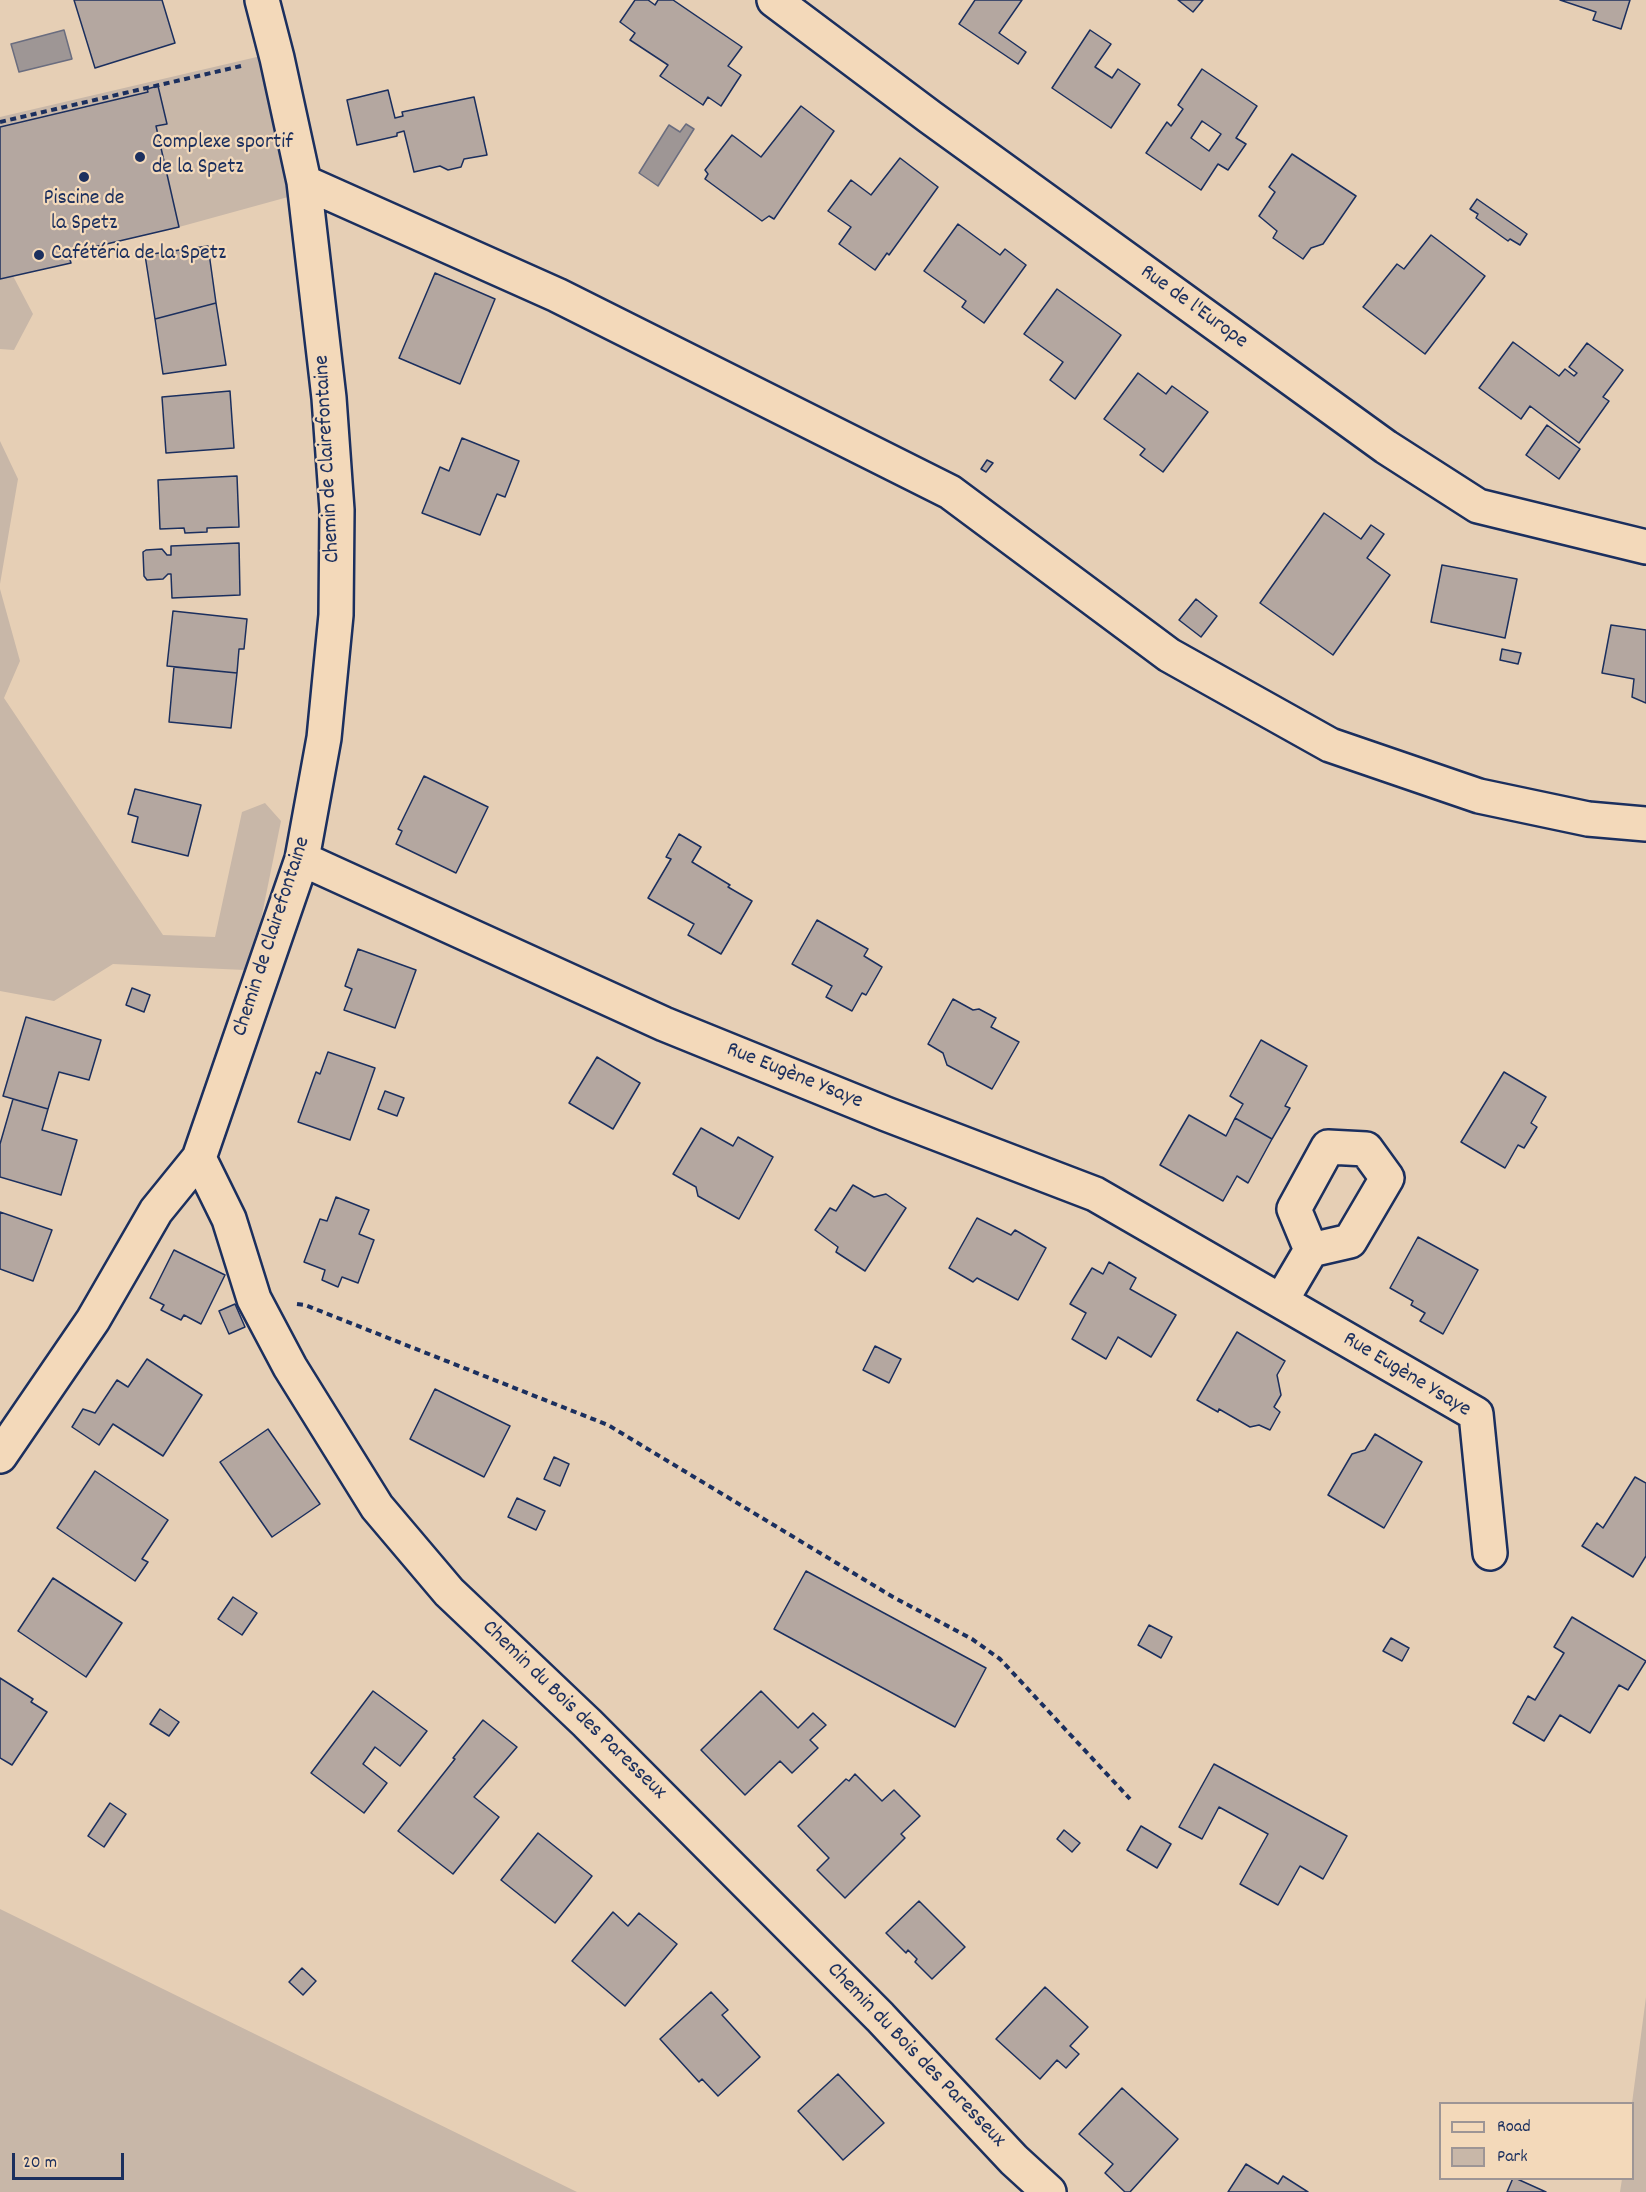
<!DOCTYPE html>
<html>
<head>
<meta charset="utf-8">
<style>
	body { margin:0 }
	#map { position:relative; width:1646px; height:2192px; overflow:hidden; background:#e6cfb5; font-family:Dekko,sans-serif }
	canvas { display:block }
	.legend { position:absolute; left:1439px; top:2102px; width:195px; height:78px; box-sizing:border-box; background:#f3d9ba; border:2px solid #9d9595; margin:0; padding:8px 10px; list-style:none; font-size:18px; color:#1b2f5e }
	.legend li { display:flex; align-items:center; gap:12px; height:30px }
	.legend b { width:30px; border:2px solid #9d9595 }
	.scale { position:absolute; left:12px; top:2153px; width:112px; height:27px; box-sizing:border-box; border:3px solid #1b2f5e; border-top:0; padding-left:8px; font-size:18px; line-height:21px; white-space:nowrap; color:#1b2f5e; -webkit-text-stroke:4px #f3d9ba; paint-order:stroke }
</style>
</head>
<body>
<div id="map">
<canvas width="1646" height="2192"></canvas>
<ul class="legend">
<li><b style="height:8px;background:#f3d9ba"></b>Road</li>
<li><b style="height:16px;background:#c8b7a8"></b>Park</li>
</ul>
<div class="scale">20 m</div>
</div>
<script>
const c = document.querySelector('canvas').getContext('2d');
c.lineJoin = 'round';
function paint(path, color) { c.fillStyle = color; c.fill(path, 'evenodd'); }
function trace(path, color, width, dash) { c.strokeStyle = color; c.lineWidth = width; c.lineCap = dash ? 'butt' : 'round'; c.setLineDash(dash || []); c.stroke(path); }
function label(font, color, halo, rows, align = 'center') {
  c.font = font + ' Dekko,sans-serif'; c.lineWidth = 4.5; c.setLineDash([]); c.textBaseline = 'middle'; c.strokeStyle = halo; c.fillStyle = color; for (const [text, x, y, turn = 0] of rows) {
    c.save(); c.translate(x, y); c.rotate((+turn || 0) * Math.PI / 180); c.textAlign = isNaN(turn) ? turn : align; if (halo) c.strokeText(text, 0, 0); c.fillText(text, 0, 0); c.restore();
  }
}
paint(new Path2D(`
	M 261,56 L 288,197 L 179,227 L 69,253 L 71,263 L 13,276 L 33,314 L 14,350 L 0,349 L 0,117 Z
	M 0,441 L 18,479 L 0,584 Z
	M 0,589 L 20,661 L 4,698 L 163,935 L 215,937 L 242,812 L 265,803 L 281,821 L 255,949 L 245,970 L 113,964 L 54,1001 L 0,991 Z
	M 0,1909 L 577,2192 L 0,2192 Z
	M 1646,1997 L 1646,2192 L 1620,2192 L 1622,2179 L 1632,2178 L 1632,2103 Z`), '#c8b7a8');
const water = new Path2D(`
	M 64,30 L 72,59 L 19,72 L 11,44 Z
	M 686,124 L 694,129 L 658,186 L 639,173 L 669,125 L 680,132 Z`);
paint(water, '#9e9695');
trace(water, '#6a6d7f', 1.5);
const building = new Path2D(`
	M 74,0 L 162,0 L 175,43 L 95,68 Z
	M 635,0 L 648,0 L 655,5 L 658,0 L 673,0 L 742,47 L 728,66 L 741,75 L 721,106 L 708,97 L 703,105 L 660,76 L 668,65 L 630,40 L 635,33 L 620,22 Z
	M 975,0 L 1022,0 L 999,33 L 1026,52 L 1018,64 L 959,24 Z
	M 1178,0 L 1203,0 L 1193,12 Z
	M 1560,0 L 1630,0 L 1621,29 L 1593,20 L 1596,12 Z
	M 1090,30 L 1111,44 L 1095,67 L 1112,78 L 1118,69 L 1140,84 L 1111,128 L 1052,88 Z
	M 1202,69 L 1257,106 L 1236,138 L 1246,144 L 1228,170 L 1218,164 L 1201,190 L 1146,153 L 1167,122 L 1171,126 L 1183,109 L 1178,105 ZM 1202,121 L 1221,134 L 1209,151 L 1191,138 Z
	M 158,86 L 167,124 L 156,126 L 179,227 L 68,253 L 71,263 L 0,279 L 0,127 L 148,92 L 147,89 Z
	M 388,90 L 395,118 L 403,116 L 402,112 L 474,97 L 487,155 L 464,159 L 461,167 L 448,170 L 440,166 L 414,172 L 404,131 L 397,133 L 397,136 L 357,145 L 347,100 Z
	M 801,106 L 834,131 L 774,219 L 769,216 L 762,221 L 705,179 L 708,174 L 705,170 L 732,135 L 761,157 Z
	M 1292,154 L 1356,196 L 1323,244 L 1311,248 L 1303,259 L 1273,238 L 1277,231 L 1259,216 L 1275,192 L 1269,187 Z
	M 900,158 L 938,187 L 889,255 L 887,253 L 875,270 L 839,244 L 851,227 L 828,211 L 851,180 L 871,195 Z
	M 1477,199 L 1527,234 L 1520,245 L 1510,239 L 1508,241 L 1476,218 L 1478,214 L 1470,209 Z
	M 958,224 L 1000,255 L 1005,249 L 1026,265 L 984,323 L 962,307 L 966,301 L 924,271 Z
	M 1431,235 L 1485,276 L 1425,354 L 1363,307 L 1397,264 L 1404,269 Z
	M 208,246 L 216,303 L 155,319 L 145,255 Z
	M 435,273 L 495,299 L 460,384 L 399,358 Z
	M 1057,289 L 1121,335 L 1075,399 L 1050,380 L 1063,362 L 1024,334 Z
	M 216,303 L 226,365 L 163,374 L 155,319 Z
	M 1513,342 L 1559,376 L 1565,369 L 1574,376 L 1577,373 L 1569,367 L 1587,343 L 1623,370 L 1603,397 L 1609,401 L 1579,443 L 1530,406 L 1521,419 L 1479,388 Z
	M 1138,373 L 1166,394 L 1172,386 L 1208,412 L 1163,472 L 1140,455 L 1145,449 L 1104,419 Z
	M 230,391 L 234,448 L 166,453 L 162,397 Z
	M 1547,425 L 1580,449 L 1559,479 L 1526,455 Z
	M 462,438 L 519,461 L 505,497 L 497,494 L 480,535 L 422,513 L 440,467 L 449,471 Z
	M 987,460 L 993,463 L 986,472 L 981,469 Z
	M 237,476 L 239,527 L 207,528 L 207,532 L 185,533 L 184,528 L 160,529 L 158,480 Z
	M 1324,513 L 1361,539 L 1371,525 L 1384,534 L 1367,558 L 1390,575 L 1333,655 L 1260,603 Z
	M 239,543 L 240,595 L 172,598 L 171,574 L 168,574 L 163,579 L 147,580 L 144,576 L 143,552 L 146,550 L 162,549 L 167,555 L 171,555 L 171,546 Z
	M 1442,565 L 1517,579 L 1505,638 L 1431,622 Z
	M 1196,599 L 1217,616 L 1201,637 L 1179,620 Z
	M 173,611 L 247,619 L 244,649 L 239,649 L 237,673 L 167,666 Z
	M 1611,625 L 1646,630 L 1646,703 L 1632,697 L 1634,679 L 1602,673 Z
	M 1502,649 L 1521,653 L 1518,664 L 1500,660 Z
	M 174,667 L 237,673 L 231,728 L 169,722 Z
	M 424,776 L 488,807 L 456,873 L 396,844 L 402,831 L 398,829 Z
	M 135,789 L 201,805 L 188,856 L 132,842 L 138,817 L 128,814 Z
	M 679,834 L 701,847 L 692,862 L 730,885 L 728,887 L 752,901 L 721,954 L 688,935 L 694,924 L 648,898 L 671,859 L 666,857 Z
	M 817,920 L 868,949 L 864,956 L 882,967 L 866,995 L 862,993 L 852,1011 L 826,997 L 832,986 L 792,964 Z
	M 358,949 L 416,970 L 395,1028 L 344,1010 L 352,989 L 345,986 Z
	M 132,988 L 150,995 L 144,1012 L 126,1005 Z
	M 953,999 L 973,1010 L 979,1009 L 996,1018 L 991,1027 L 1019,1042 L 992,1089 L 947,1065 L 943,1053 L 928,1044 Z
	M 26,1017 L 101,1040 L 89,1080 L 59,1072 L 48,1109 L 3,1096 Z
	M 1261,1040 L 1307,1066 L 1285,1106 L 1290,1108 L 1272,1139 L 1235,1118 L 1243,1104 L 1230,1096 Z
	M 328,1052 L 375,1068 L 350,1140 L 298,1122 L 316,1072 L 320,1074 Z
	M 597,1057 L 640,1083 L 613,1129 L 569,1103 Z
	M 1504,1072 L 1546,1097 L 1531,1123 L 1537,1127 L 1524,1148 L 1518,1145 L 1505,1168 L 1461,1142 Z
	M 385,1091 L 404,1098 L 397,1116 L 378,1109 Z
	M 13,1099 L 48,1109 L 42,1130 L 77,1140 L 61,1195 L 0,1177 L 0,1144 Z
	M 1189,1115 L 1226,1136 L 1235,1118 L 1272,1139 L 1248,1183 L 1237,1176 L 1223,1201 L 1160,1165 Z
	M 701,1128 L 733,1146 L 738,1137 L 773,1157 L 739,1219 L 698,1196 L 696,1187 L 673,1174 Z
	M 853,1185 L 874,1197 L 886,1194 L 906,1208 L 865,1271 L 836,1252 L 838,1247 L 815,1230 L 830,1208 L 836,1211 Z
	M 336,1197 L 369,1210 L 359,1234 L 374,1240 L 358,1283 L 342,1277 L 338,1287 L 322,1280 L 325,1270 L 304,1262 L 320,1219 L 327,1221 Z
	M 0,1212 L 52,1230 L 33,1281 L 0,1269 Z
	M 977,1218 L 1011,1235 L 1015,1230 L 1046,1248 L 1018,1300 L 977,1278 L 973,1282 L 949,1268 Z
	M 1418,1237 L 1478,1270 L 1443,1334 L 1420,1321 L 1425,1313 L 1411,1305 L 1413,1301 L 1390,1288 Z
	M 174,1250 L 225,1275 L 201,1324 L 184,1315 L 181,1320 L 161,1310 L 164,1305 L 150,1298 Z
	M 1109,1262 L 1136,1278 L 1130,1289 L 1176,1315 L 1151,1357 L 1118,1337 L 1106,1359 L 1072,1339 L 1086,1313 L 1070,1304 L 1092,1268 L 1103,1274 Z
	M 235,1304 L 245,1327 L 229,1334 L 219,1311 Z
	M 1237,1332 L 1285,1361 L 1277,1375 L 1281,1395 L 1274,1407 L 1280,1412 L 1270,1430 L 1259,1425 L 1250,1427 L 1219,1409 L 1218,1412 L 1197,1400 Z
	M 875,1346 L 901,1359 L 889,1383 L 863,1370 Z
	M 147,1359 L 202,1395 L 163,1456 L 113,1424 L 99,1445 L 72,1427 L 83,1409 L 95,1413 L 117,1380 L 128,1387 Z
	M 435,1389 L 510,1426 L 484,1477 L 410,1439 Z
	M 268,1429 L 320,1504 L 272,1537 L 220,1462 Z
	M 1375,1434 L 1422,1462 L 1384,1528 L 1328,1495 L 1352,1454 L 1365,1450 Z
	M 554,1457 L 569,1464 L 560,1486 L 544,1479 Z
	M 95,1471 L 168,1520 L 142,1559 L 148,1562 L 135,1581 L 57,1528 Z
	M 1635,1477 L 1646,1483 L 1646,1556 L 1633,1577 L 1582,1546 L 1597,1523 L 1603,1528 Z
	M 517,1498 L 545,1511 L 536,1530 L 508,1517 Z
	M 806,1571 L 986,1668 L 955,1727 L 774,1629 Z
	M 53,1578 L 122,1623 L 86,1677 L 18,1631 Z
	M 233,1597 L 257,1613 L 242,1635 L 218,1619 Z
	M 1572,1617 L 1646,1661 L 1628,1690 L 1619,1685 L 1590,1733 L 1560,1715 L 1544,1741 L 1513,1723 L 1528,1696 L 1535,1700 L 1564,1653 L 1554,1647 Z
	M 1149,1625 L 1172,1637 L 1161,1658 L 1138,1645 Z
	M 1391,1638 L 1409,1648 L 1402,1661 L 1383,1651 Z
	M 0,1678 L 33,1699 L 31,1702 L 47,1712 L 12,1765 L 0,1758 Z
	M 373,1691 L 427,1731 L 400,1766 L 375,1747 L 363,1764 L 387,1783 L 364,1813 L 311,1773 Z
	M 761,1691 L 798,1728 L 813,1713 L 826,1725 L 810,1740 L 818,1748 L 792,1773 L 780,1761 L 745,1795 L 701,1750 Z
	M 160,1709 L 179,1722 L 169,1736 L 150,1724 Z
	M 483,1720 L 517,1747 L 474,1797 L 499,1817 L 453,1874 L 398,1831 L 455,1759 L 453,1758 Z
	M 1214,1764 L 1347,1836 L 1323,1879 L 1300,1866 L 1278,1905 L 1240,1884 L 1268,1834 L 1219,1807 L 1202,1839 L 1179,1827 Z
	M 855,1774 L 882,1801 L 894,1790 L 920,1816 L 901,1834 L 905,1838 L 845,1898 L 817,1870 L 829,1858 L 798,1826 L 846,1779 L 849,1781 Z
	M 110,1803 L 126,1814 L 104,1847 L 88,1836 Z
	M 1141,1826 L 1171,1844 L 1157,1868 L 1127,1850 Z
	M 1064,1830 L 1080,1843 L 1072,1852 L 1057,1839 Z
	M 538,1833 L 592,1876 L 555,1923 L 501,1880 Z
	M 919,1901 L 965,1947 L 932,1979 L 915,1962 L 917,1959 L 908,1950 L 906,1953 L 886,1933 Z
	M 613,1912 L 628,1926 L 639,1913 L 677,1944 L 625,2006 L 572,1961 Z
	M 302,1968 L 316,1981 L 303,1995 L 289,1982 Z
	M 1045,1987 L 1088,2027 L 1070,2046 L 1079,2054 L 1066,2068 L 1057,2060 L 1040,2079 L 996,2039 Z
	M 711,1992 L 728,2010 L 722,2015 L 760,2057 L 718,2096 L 702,2079 L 699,2082 L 660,2039 Z
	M 838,2074 L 884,2123 L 843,2160 L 798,2111 Z
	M 1122,2088 L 1178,2139 L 1130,2192 L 1125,2192 L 1105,2173 L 1113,2164 L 1079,2134 Z
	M 1246,2164 L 1278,2184 L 1283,2176 L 1308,2192 L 1228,2192 Z
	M 1513,2178 L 1515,2178 L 1546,2192 L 1507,2192 Z`);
paint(building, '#b4a7a0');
trace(building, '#1b2f5e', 1.5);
const minor = new Path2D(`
	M 774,0 L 930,117 L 1386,447 L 1478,506 L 1646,547
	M 304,182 L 557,295 L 950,492 L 1169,655 L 1330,745 L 1479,796 L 1588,819 L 1646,824
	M 302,859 L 664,1024 L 886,1114 L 1095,1194 L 1476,1414 L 1490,1553
	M 199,1158 L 229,1219 L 254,1299 L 290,1367 L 377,1507 L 449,1592 L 587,1723 L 880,2017 L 1014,2160 L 1049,2192
	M 1281,1301 L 1311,1250 L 1350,1241 L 1387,1178 L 1366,1149 L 1328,1147 L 1294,1209 L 1311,1250
	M 0,1456 L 93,1320 L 156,1211 L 199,1158 L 302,859 L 324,738 L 336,615 L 337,510 L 329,398 L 304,182 L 277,58 L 262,0`);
trace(minor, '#1b2f5e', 38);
trace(new Path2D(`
	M 0,122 L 241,66
	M 297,1304 L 305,1305 L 608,1425 L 893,1597 L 972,1639 L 1000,1659 L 1130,1799`), '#1b2f5e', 4, [6, 4.5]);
trace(minor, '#f3d9ba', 33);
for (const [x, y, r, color] of [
	[140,157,6,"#1b2f5e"],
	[84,177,6,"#1b2f5e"],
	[39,255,6,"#1b2f5e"]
]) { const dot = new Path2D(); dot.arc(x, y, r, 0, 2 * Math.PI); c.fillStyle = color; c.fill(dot); trace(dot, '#f3d9ba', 2); }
label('22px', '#1b2f5e', '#f3d9ba', [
	["Complexe sportif",152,144],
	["de la Spetz",152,169],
	["Piscine de",84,200,"center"],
	["la Spetz",84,225,"center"],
	["Cafétéria de la Spetz",51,255]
], 'left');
label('22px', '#1b2f5e', '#f3d9ba', [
	["Rue de l'Europe",1193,308,36],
	["Chemin de Clairefontaine",329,459,-93],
	["Chemin de Clairefontaine",273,937,-72],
	["Rue Eugène Ysaye",794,1077,22],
	["Rue Eugène Ysaye",1406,1376,31],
	["Chemin du Bois des Paresseux",573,1711,44],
	["Chemin du Bois des Paresseux",915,2056,46]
]);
</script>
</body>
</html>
